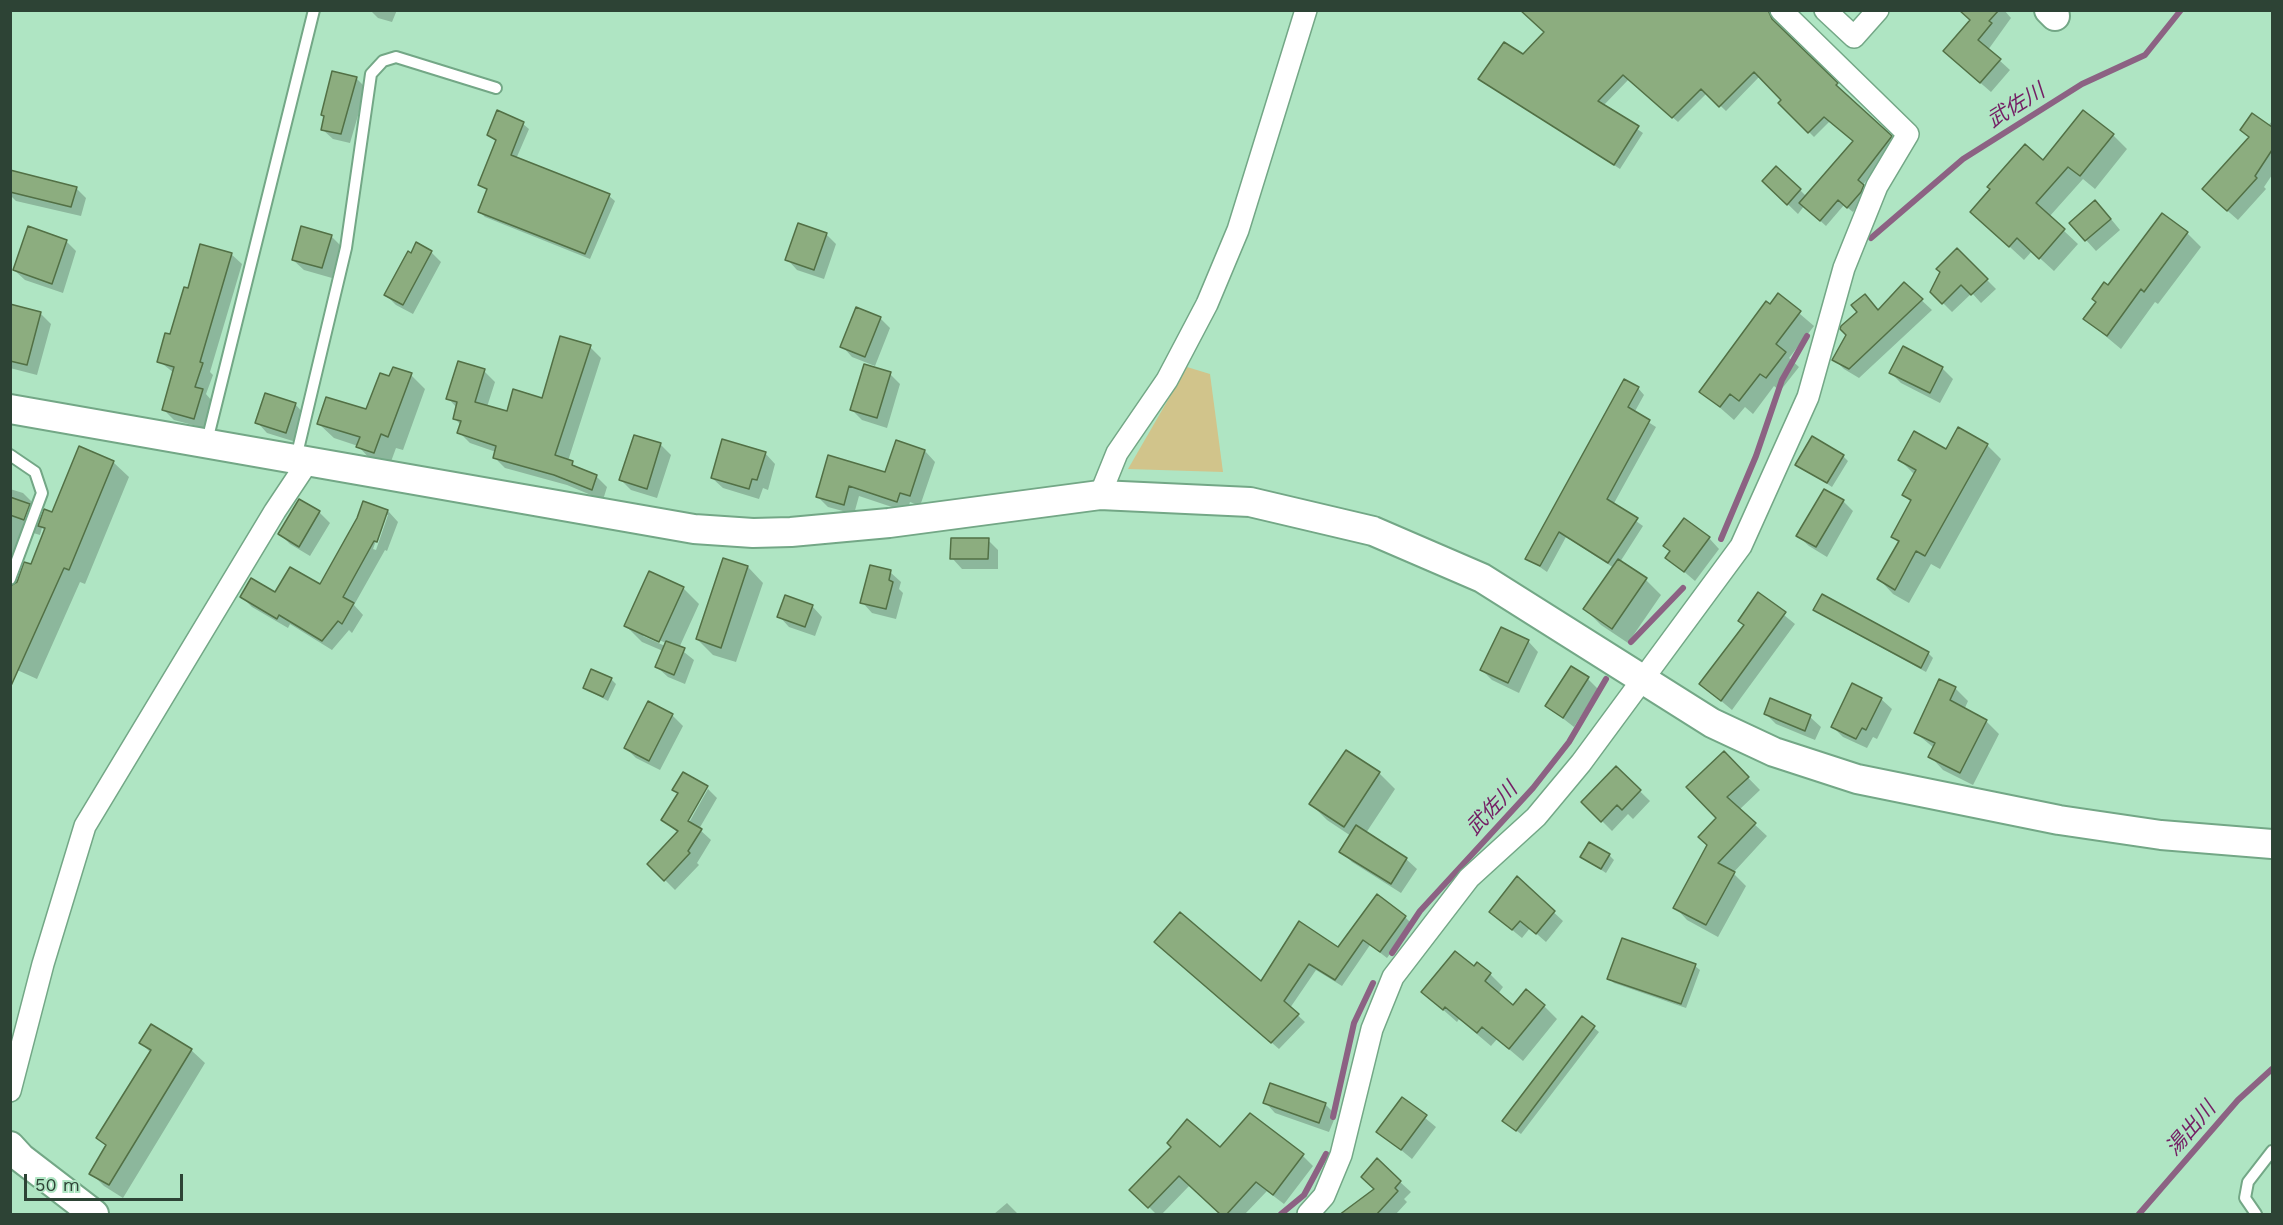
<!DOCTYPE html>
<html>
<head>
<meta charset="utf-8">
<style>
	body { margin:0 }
	#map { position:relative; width:2283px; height:1225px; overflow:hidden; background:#afe5c3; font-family:"Work Sans",sans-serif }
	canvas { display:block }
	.frame { position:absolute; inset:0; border:12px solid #2d4335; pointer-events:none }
	.scale { position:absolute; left:24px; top:1174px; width:159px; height:27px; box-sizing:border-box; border:3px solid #2d4335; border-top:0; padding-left:8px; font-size:18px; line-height:21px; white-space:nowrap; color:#2d4335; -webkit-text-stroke:4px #afe5c3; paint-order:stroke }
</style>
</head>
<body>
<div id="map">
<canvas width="2283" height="1225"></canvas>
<div class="frame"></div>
<div class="scale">50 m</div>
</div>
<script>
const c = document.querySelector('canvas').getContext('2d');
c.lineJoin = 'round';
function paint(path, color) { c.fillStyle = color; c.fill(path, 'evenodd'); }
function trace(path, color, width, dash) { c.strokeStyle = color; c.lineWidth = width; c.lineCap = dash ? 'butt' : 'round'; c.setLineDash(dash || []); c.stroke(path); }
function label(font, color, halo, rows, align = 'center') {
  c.font = font + ' "Work Sans","Noto Sans JP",sans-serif'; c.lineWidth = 6; c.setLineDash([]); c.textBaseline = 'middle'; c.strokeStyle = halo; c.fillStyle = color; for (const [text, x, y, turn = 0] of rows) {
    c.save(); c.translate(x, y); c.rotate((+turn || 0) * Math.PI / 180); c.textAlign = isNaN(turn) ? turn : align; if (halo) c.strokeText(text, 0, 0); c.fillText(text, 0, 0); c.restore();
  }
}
paint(new Path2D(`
	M 1187,367 L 1210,374 L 1223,472 L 1128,469 Z`), '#d1c48b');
paint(new Path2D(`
	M 370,10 L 397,10 L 392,22 L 378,18 Z
	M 1960,10 L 2004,10 L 2011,18 L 1988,50 L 2010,70 L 1991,92 L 1955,61 L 1971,21 Z
	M 1767,12 L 1777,26 L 1841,91 L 1896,143 L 1862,186 L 1868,192 L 1853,212 L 1844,205 L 1826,226 L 1804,206 L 1798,214 L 1774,191 L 1800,190 L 1807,197 L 1854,142 L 1830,121 L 1814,137 L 1780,103 L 1783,100 L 1760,76 L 1726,111 L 1707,93 L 1678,122 L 1629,79 L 1603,106 L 1643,133 L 1620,169 L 1480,79 L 1523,56 Z
	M 333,73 L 357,79 L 366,88 L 350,143 L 333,139 L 323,130 L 325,118 L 322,114 Z
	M 498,112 L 523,124 L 529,129 L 516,159 L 609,196 L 615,201 L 590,259 L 485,217 L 480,212 L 488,191 L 480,185 L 497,142 L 488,135 Z
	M 2272,121 L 2272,175 L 2264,187 L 2266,189 L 2238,220 L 2214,199 L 2250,138 L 2242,130 L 2268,126 Z
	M 2113,135 L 2127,149 L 2095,189 L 2083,179 L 2049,217 L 2078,244 L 2054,271 L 2032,251 L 2024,260 L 1986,225 L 1992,189 L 2043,162 Z
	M 10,172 L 76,188 L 86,198 L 81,216 L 16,201 L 10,195 Z
	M 2106,213 L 2120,230 L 2096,251 L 2086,240 Z
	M 2187,233 L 2201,247 L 2158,304 L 2155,302 L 2121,349 L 2085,319 L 2108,287 Z
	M 826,234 L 836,244 L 824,279 L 797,270 L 787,259 Z
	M 331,236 L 341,246 L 332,278 L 304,270 L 293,260 Z
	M 66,241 L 76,251 L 63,293 L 25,280 L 14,270 Z
	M 1957,250 L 1996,289 L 1981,303 L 1972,293 L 1952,312 L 1932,292 Z
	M 431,252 L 441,262 L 413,314 L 396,305 L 386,295 Z
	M 231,254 L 242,264 L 210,372 L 213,375 L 206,394 L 212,401 L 204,428 L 174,420 L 163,409 L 174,373 L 159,361 L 189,290 Z
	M 1904,284 L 1932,310 L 1859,378 L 1844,369 L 1834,359 L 1859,312 L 1865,296 L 1879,311 Z
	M 1779,296 L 1814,326 L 1789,358 L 1799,367 L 1780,391 L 1774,386 L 1753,414 L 1745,407 L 1734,420 L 1701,391 Z
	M 11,306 L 41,314 L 51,324 L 37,375 L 10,368 Z
	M 880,318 L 890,328 L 875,366 L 852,357 L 842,346 Z
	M 590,347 L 601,358 L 568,461 L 581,470 L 596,476 L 607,487 L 603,500 L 567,485 L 505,468 L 494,457 L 496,452 L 470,443 L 459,432 L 461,425 L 454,418 L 457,408 L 448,398 L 484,371 L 495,382 L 487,407 L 508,413 L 543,400 Z
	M 1903,348 L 1942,368 L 1953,379 L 1940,403 L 1901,383 L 1891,373 Z
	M 890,374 L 900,384 L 887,428 L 862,420 L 851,409 Z
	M 411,375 L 425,389 L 403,450 L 396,448 L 389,467 L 372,461 L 358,446 L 334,438 L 319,424 L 367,411 L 390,378 Z
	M 1638,388 L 1644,395 L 1634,413 L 1656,427 L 1613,505 L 1643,526 L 1620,562 L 1646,580 L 1661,595 L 1628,643 L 1601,625 L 1585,609 L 1614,568 L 1566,537 L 1547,572 L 1527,558 Z
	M 295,404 L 305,415 L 296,442 L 267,433 L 257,422 Z
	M 635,437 L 661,445 L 671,455 L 657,498 L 631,490 L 621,480 Z
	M 897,442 L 925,451 L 935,462 L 920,506 L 910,502 L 907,512 L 859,496 L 854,514 L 828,507 L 817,496 L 829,457 L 886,474 Z
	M 1987,445 L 2001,459 L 1940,569 L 1931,564 L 1909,603 L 1893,594 L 1879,579 L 1899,543 L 1893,537 L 1912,503 L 1904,495 L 1915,475 L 1900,460 Z
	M 765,453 L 775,464 L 768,490 L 763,488 L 759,499 L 723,488 L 712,478 Z
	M 1843,456 L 1848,461 L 1832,487 L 1797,464 Z
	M 113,462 L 129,477 L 85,584 L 80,582 L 37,679 L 15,669 L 10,609 L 46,531 L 42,528 L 40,535 L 30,532 L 20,560 L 10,557 L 10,489 L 23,493 L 39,509 L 37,513 L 42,518 L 53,514 Z
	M 300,501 L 319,512 L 330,523 L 310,556 L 290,544 L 280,534 Z
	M 1843,501 L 1853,511 L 1827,557 L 1809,546 L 1798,536 Z
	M 364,503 L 388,511 L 398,522 L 387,551 L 385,550 L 354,605 L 363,615 L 352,633 L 349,630 L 332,650 L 290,624 L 288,628 L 252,607 L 242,597 L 320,586 L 358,519 ZM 385,515 L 388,515 L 376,550 L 373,549 Z
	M 1709,538 L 1719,549 L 1695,581 L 1667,557 Z
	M 988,540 L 998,550 L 998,569 L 962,569 L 952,558 Z
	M 748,567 L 763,583 L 736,662 L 713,655 L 697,639 Z
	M 890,572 L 901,582 L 899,589 L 903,593 L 896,619 L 872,613 L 862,602 Z
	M 683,588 L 699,604 L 679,648 L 694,660 L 685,684 L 668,677 L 657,667 L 663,651 L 642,642 L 626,626 ZM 643,633 L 666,643 L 665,646 L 643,636 Z
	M 1758,594 L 1795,624 L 1732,710 L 1701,684 L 1746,626 Z
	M 1823,596 L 1929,654 L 1933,658 L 1926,672 L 1820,614 L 1815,610 Z
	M 812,606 L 822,617 L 815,636 L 789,627 L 779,616 Z
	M 1528,641 L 1538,652 L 1519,693 L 1492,680 L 1482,670 Z
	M 611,679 L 616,684 L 608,701 L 584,688 Z
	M 1588,679 L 1598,689 L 1574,727 L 1547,706 Z
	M 1955,688 L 1968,701 L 1964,710 L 1986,721 L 1999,734 L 1973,785 L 1943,770 L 1930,756 L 1934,748 L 1916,733 Z
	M 1881,699 L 1892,709 L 1877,739 L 1873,737 L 1867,748 L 1843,737 L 1833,727 Z
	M 1765,713 L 1810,717 L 1821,727 L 1815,740 L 1776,724 Z
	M 672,715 L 683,726 L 660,770 L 636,758 L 626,748 Z
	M 1346,752 L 1379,773 L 1395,789 L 1366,833 L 1406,859 L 1417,869 L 1401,893 L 1352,862 L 1341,851 L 1351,836 L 1327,820 L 1311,804 Z
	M 1724,753 L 1760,790 L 1739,810 L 1767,836 L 1733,873 L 1746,886 L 1718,937 L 1687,920 L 1675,907 L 1708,845 L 1718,818 Z
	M 1616,768 L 1650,801 L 1633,819 L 1628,814 L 1612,831 L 1583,802 Z
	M 707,787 L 683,827 L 686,828 L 708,789 L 717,798 L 699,829 L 711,840 L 697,863 L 699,865 L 675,890 L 649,864 L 678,833 L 663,819 L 679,795 L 674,790 Z
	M 1609,855 L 1614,860 L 1606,873 L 1582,857 Z
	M 1517,878 L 1563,921 L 1546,942 L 1530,928 L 1522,938 L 1500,920 Z
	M 1405,917 L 1412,924 L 1387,958 L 1370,945 L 1342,986 L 1316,970 L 1290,1008 L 1305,1022 L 1279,1049 L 1163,949 L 1261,983 Z
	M 1695,966 L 1700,970 L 1686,1008 L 1614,983 L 1609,979 Z
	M 1474,968 L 1490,974 L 1503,987 L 1498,994 L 1513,1007 L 1544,1006 L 1557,1019 L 1523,1061 L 1497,1039 L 1491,1046 L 1459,1019 L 1457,1022 L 1423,992 Z
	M 1582,1018 L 1599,1032 L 1521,1134 L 1509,1125 Z
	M 152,1026 L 191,1050 L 205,1063 L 123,1198 L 104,1186 L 91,1173 L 107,1147 L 98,1138 L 151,1053 L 141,1043 Z
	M 1402,1099 L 1436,1127 L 1412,1159 L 1378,1131 Z
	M 1265,1102 L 1325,1104 L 1336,1115 L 1329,1132 L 1275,1113 Z
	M 1220,1150 L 1303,1156 L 1313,1166 L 1284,1204 L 1267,1191 L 1245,1214 L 1222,1214 L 1190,1185 L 1162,1214 L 1156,1214 L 1132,1190 Z
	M 1400,1182 L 1411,1192 L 1404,1199 L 1407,1202 L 1396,1214 L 1353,1214 L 1375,1189 Z
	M 1007,1203 L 1018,1214 L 994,1214 Z`), '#0003');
trace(new Path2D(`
	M 1871,238 L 1963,159 L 2082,84 L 2145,55 L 2181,10
	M 1721,539 L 1756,456 L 1782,380 L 1807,336
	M 1631,642 L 1683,588
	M 1392,953 L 1420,911 L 1533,788 L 1569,742 L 1606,679
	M 1333,1117 L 1354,1023 L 1373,983
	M 1281,1214 L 1304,1195 L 1326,1154
	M 2139,1214 L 2238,1100 L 2272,1069`), '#8c6283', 6);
const building = new Path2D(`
	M 1520,10 L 1768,10 L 1772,19 L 1838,83 L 1836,85 L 1892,136 L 1858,180 L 1864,185 L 1861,192 L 1847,208 L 1838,200 L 1820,221 L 1799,203 L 1853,141 L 1824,117 L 1808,133 L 1778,103 L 1781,100 L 1754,72 L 1719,107 L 1701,89 L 1672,118 L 1623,75 L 1598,101 L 1639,126 L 1614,165 L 1478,79 L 1504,42 L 1523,54 L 1544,32 Z
	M 1959,10 L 1999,10 L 1989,21 L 1992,23 L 1978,40 L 2001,59 L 1980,83 L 1943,51 L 1970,20 Z
	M 332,71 L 357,77 L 341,134 L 321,130 L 324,116 L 321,115 Z
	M 497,110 L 524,122 L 511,155 L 610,194 L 585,254 L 478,212 L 487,189 L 478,185 L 496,140 L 487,135 Z
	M 2083,110 L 2114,134 L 2080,176 L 2068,167 L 2036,203 L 2065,229 L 2039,259 L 2017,238 L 2009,247 L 1970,212 L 1990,189 L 1987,187 L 2025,144 L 2043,160 Z
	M 2252,113 L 2272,127 L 2272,150 L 2255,176 L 2257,178 L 2227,211 L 2202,189 L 2249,137 L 2240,130 Z
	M 1776,166 L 1801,189 L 1787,205 L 1762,181 Z
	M 10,170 L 77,187 L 71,207 L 10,192 Z
	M 2095,200 L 2111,219 L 2085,241 L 2069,223 Z
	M 2162,213 L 2188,232 L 2144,292 L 2141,289 L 2107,336 L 2083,319 L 2096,302 L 2092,299 L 2104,282 L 2108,285 Z
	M 798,223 L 827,233 L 814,270 L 785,260 Z
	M 28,226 L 67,240 L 52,284 L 13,270 Z
	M 301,226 L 332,235 L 322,268 L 292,260 Z
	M 416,242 L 432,251 L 403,305 L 384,295 L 408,251 L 411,253 Z
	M 200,244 L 232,253 L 200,362 L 203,363 L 195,387 L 203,389 L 194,419 L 162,410 L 174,367 L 157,362 L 165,333 L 170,334 L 184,287 L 188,288 Z
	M 1957,248 L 1988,279 L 1971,295 L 1961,285 L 1942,304 L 1930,292 L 1940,272 L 1936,269 Z
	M 1904,282 L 1923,299 L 1849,369 L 1832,360 L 1846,335 L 1840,329 L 1841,326 L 1857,312 L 1851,305 L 1865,294 L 1878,310 Z
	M 1778,293 L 1801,311 L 1776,344 L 1786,352 L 1766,378 L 1760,374 L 1739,401 L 1730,394 L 1720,407 L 1699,392 L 1766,301 L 1770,304 Z
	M 10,304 L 41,312 L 27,365 L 10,361 Z
	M 856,307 L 881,317 L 865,357 L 840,347 Z
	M 560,336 L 591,345 L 555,455 L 573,461 L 572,465 L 597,475 L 592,490 L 554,475 L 493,458 L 496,446 L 457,433 L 461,421 L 453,419 L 457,402 L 446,399 L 458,361 L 485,369 L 475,402 L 507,411 L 513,389 L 542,398 Z
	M 1903,346 L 1943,367 L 1930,393 L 1889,373 Z
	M 864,364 L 891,372 L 877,418 L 850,410 Z
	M 393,367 L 412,373 L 388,437 L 381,434 L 374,453 L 356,447 L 360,437 L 317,424 L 326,397 L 366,409 L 380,373 L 389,376 Z
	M 1624,379 L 1639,387 L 1628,407 L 1650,420 L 1607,499 L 1638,518 L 1608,563 L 1559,532 L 1540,566 L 1525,559 Z
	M 265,393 L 296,403 L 286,433 L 255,423 Z
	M 1958,427 L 1988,444 L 1925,556 L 1916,551 L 1895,590 L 1877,579 L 1899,541 L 1891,537 L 1911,500 L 1902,495 L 1916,470 L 1898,460 L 1914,431 L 1946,449 Z
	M 634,435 L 661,443 L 647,489 L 619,480 Z
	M 1812,436 L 1844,455 L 1827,483 L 1795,465 Z
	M 722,439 L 766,452 L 757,480 L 752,479 L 749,489 L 711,478 Z
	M 896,440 L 925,450 L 910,496 L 900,493 L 897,502 L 849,486 L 844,505 L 816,497 L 828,455 L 885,472 Z
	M 79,446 L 114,461 L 69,570 L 64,568 L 10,688 L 10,586 L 17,582 L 24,562 L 31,564 L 45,528 L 38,526 L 44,509 L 52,512 Z
	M 1824,489 L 1844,500 L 1816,547 L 1796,536 Z
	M 10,497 L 30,504 L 24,520 L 10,515 Z
	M 299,499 L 320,511 L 299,547 L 278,534 Z
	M 363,501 L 388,510 L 377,542 L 374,541 L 343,597 L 354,603 L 342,624 L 338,621 L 322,641 L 279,615 L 277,619 L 240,597 L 251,578 L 275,592 L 290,567 L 320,584 L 357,518 Z
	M 1684,518 L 1710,537 L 1684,572 L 1665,558 L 1670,551 L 1663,546 Z
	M 951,538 L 989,538 L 988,559 L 950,559 Z
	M 723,558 L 748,566 L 721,648 L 696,639 Z
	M 1618,559 L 1647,578 L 1612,629 L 1583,609 Z
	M 870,565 L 891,570 L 889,580 L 893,582 L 886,609 L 860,603 Z
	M 649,571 L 684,587 L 659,642 L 624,626 Z
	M 1758,592 L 1786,612 L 1721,701 L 1699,684 L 1744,625 L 1738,621 Z
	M 1822,594 L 1929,652 L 1921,668 L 1813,610 Z
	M 785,595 L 813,605 L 805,627 L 777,617 Z
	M 1501,627 L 1529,640 L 1508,683 L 1480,670 Z
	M 666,641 L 685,648 L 674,675 L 655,667 Z
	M 1571,666 L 1589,677 L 1563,718 L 1545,706 Z
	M 591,669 L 612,678 L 603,697 L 583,688 Z
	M 1939,679 L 1956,687 L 1950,700 L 1987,720 L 1960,773 L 1928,757 L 1935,743 L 1914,733 Z
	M 1852,683 L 1882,698 L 1866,730 L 1862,728 L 1856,739 L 1831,727 Z
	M 1770,698 L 1811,715 L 1805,731 L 1764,714 Z
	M 648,701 L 673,714 L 649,761 L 624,748 Z
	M 1346,750 L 1380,772 L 1344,827 L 1309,804 Z
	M 1724,751 L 1749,777 L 1727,797 L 1756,823 L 1718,863 L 1735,872 L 1706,925 L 1673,908 L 1707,845 L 1698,837 L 1716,818 L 1686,787 Z
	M 1616,766 L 1641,790 L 1622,810 L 1617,805 L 1601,822 L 1581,802 Z
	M 683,772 L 708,786 L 688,821 L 702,829 L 688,851 L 690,853 L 664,881 L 647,864 L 678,831 L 661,820 L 678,793 L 672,790 Z
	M 1356,825 L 1407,858 L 1391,884 L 1339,852 Z
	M 1589,842 L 1610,854 L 1601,869 L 1580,857 Z
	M 1517,876 L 1555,911 L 1536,934 L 1520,921 L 1512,930 L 1489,912 Z
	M 1377,894 L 1406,916 L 1380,952 L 1363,940 L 1335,980 L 1309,964 L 1284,1001 L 1299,1014 L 1271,1043 L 1154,942 L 1180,912 L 1261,981 L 1299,921 L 1338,947 Z
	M 1622,938 L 1696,964 L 1681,1004 L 1607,979 Z
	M 1455,951 L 1474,966 L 1477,962 L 1491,973 L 1485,981 L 1513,1005 L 1526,989 L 1545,1005 L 1509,1049 L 1482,1027 L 1477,1033 L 1445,1007 L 1443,1010 L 1421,992 Z
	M 1582,1016 L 1595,1026 L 1516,1131 L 1502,1121 Z
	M 151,1024 L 192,1049 L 109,1185 L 89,1174 L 106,1145 L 96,1138 L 151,1050 L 139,1043 Z
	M 1270,1083 L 1326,1103 L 1319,1123 L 1263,1103 Z
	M 1402,1097 L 1427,1115 L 1401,1150 L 1376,1132 Z
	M 1250,1113 L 1304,1154 L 1273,1195 L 1256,1182 L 1226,1215 L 1221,1215 L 1179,1176 L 1148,1208 L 1129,1190 L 1171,1147 L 1167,1143 L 1187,1119 L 1220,1147 Z
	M 1377,1158 L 1401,1181 L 1395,1188 L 1398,1191 L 1376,1215 L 1339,1215 L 1374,1189 L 1361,1177 Z`);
paint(building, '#8cad7f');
trace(building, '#527045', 1.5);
const lane = new Path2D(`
	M 207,441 L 314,10
	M 10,455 L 35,472 L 42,493 L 10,579
	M 296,458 L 346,248 L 371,74 L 383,61 L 396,57 L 496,88
	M 2256,1214 L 2245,1198 L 2248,1182 L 2272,1151`);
const street = new Path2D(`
	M 1825,10 L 1854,37 L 1878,10
	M 1100,495 L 1117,453 L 1167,380 L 1207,304 L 1238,230 L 1306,10
	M 10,1091 L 43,964 L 85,826 L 275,511 L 309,460
	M 1308,1214 L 1324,1196 L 1341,1155 L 1372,1029 L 1393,977 L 1469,878 L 1536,817 L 1581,763 L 1741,546 L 1808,397 L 1844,268 L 1877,186 L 1908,134 L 1781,10`);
const secondary = new Path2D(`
	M 2049,10 L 2055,16
	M 10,409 L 694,529 L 753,533 L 791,532 L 889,523 L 1100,495 L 1250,502 L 1373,531 L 1482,578 L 1712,723 L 1774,752 L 1857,779 L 2059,820 L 2161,835 L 2272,844
	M 10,1146 L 21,1158 L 94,1214`);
trace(lane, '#73a786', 14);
trace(street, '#73a786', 24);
trace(secondary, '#73a786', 32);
trace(lane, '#fff', 10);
trace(street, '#fff', 21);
trace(secondary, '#fff', 28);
label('italic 21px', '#741e64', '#afe5c3', [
	["武佐川",2016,106,-32],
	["武佐川",1492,809,-47],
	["湯出川",2191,1129,-49]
]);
</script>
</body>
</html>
